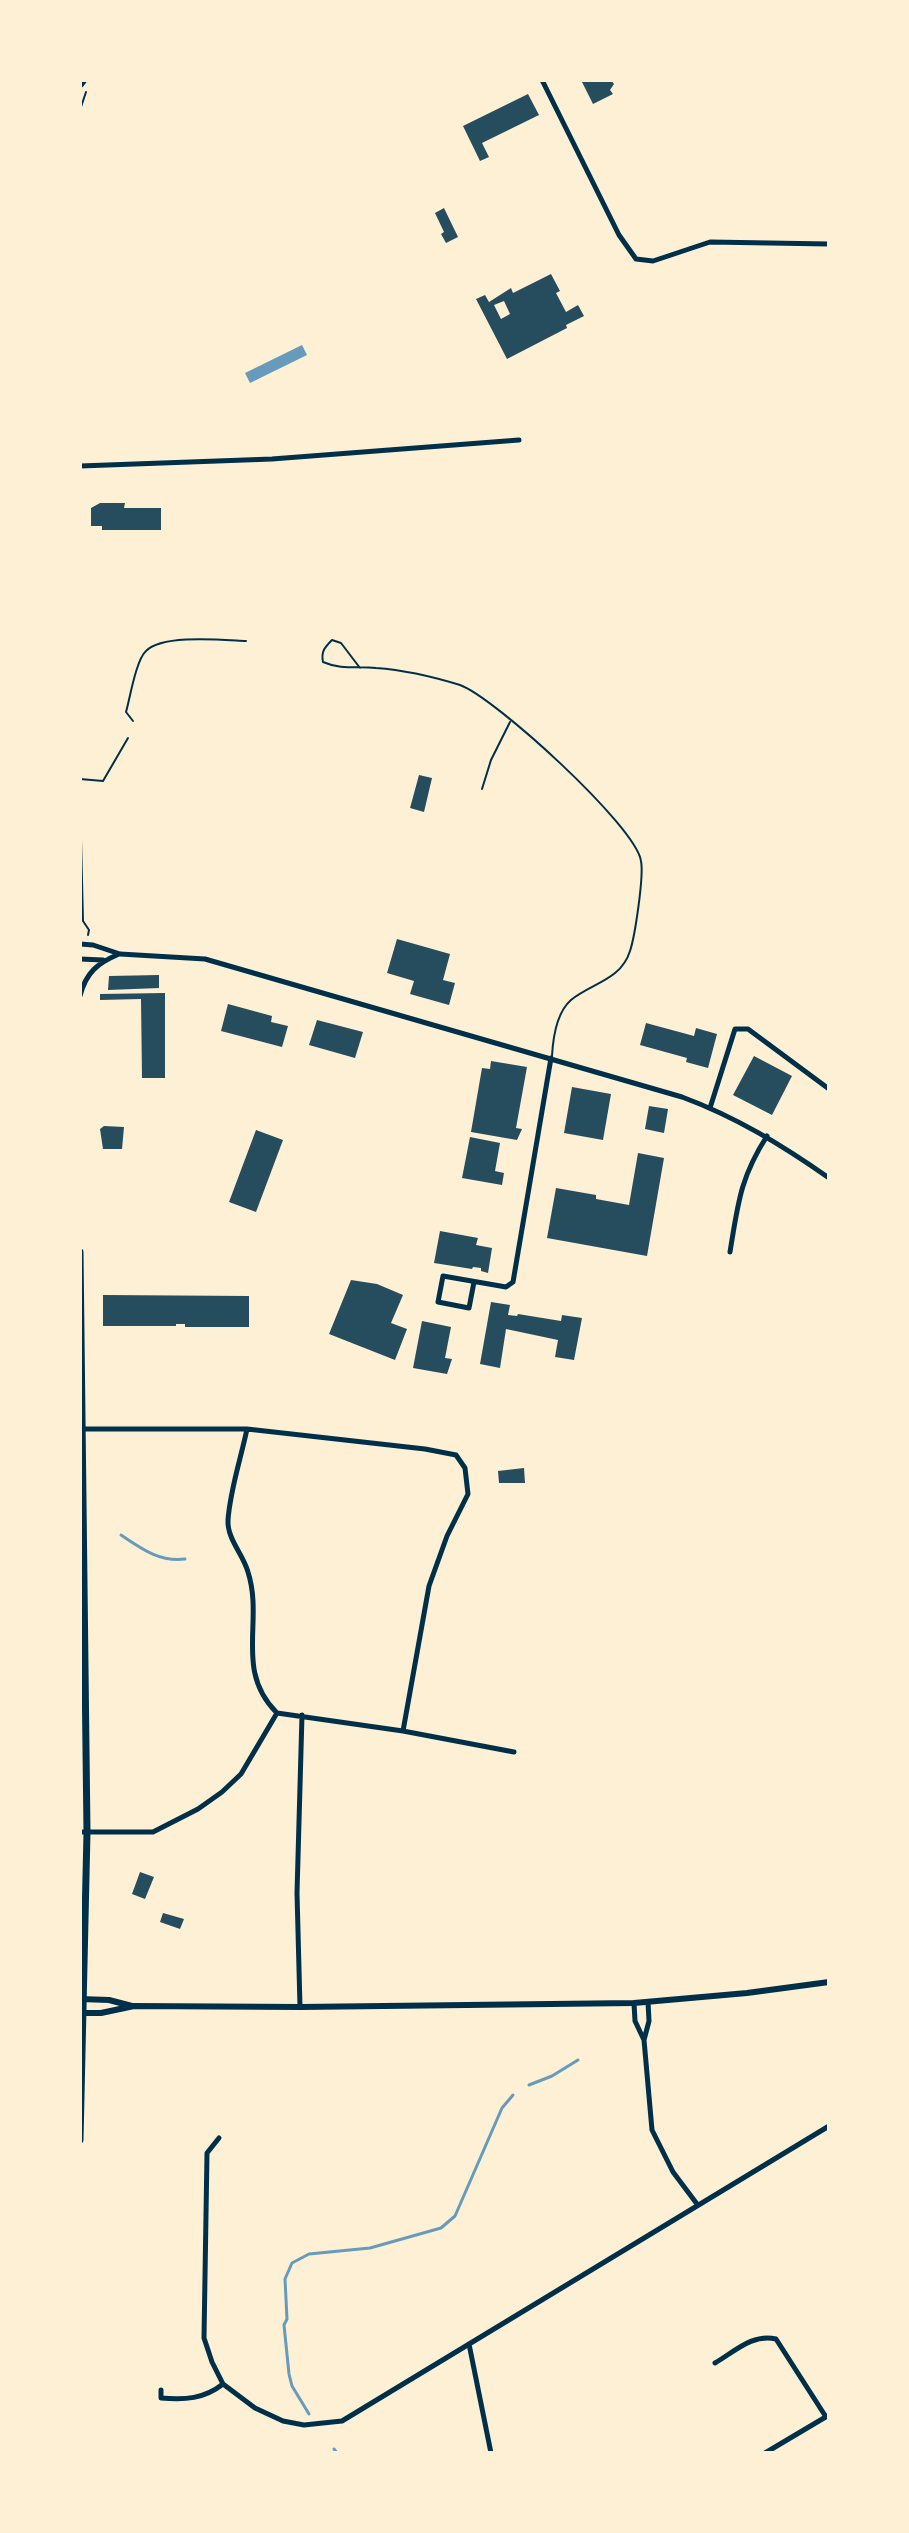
<!DOCTYPE html>
<html>
<head>
<meta charset="utf-8">
<style>
	body { margin:0 }
	#map { position:relative; width:909px; height:2533px; overflow:hidden; background:#fdf0d5; font-family:Commissioner,sans-serif }
	canvas { display:block }
	.frame { position:absolute; inset:0; border:82px solid #fdf0d5; pointer-events:none }
</style>
</head>
<body>
<div id="map">
<canvas width="909" height="2533"></canvas>
<div class="frame"></div>
</div>
<script>
const c = document.querySelector('canvas').getContext('2d');
c.lineJoin = 'round';
function paint(path, color) { c.fillStyle = color; c.fill(path, 'evenodd'); }
function trace(path, color, width, dash) { c.strokeStyle = color; c.lineWidth = width; c.lineCap = dash ? 'butt' : 'round'; c.setLineDash(dash || []); c.stroke(path); }
paint(new Path2D(`
	M 302,345 L 307,355 L 250,383 L 245,373 Z`), '#669bbc');
trace(new Path2D(`
	M 121,1535 C 142,1549 159,1562 185,1559
	M 529,2085 L 552,2076 L 578,2060
	M 309,2414 L 292,2386 L 289,2374 L 284,2325 L 287,2319 L 285,2279 L 292,2263 L 309,2254 L 370,2248 L 441,2228 L 455,2216 L 502,2108 L 513,2095
	M 334,2449 L 337,2453`), '#669bbc', 3);
paint(new Path2D(`
	M 581,80 L 611,80 L 614,84 L 610,90 L 613,94 L 593,104 Z
	M 528,94 L 539,115 L 482,143 L 489,157 L 480,161 L 463,126 Z
	M 444,208 L 458,237 L 446,243 L 441,234 L 444,232 L 435,213 Z
	M 551,274 L 560,291 L 556,293 L 566,312 L 578,305 L 584,316 L 566,325 L 567,328 L 507,359 L 476,299 L 485,295 L 489,302 L 511,288 L 513,293 ZM 504,301 L 510,314 L 501,319 L 494,305 Z
	M 100,503 L 125,503 L 124,508 L 161,508 L 161,530 L 102,530 L 102,526 L 91,526 L 91,508 Z
	M 419,775 L 432,778 L 424,812 L 410,808 Z
	M 397,939 L 450,954 L 443,980 L 455,983 L 449,1005 L 410,994 L 414,981 L 387,973 Z
	M 159,975 L 159,988 L 108,990 L 109,976 Z
	M 165,993 L 165,1078 L 142,1078 L 141,999 L 100,1000 L 100,994 Z
	M 228,1004 L 272,1016 L 271,1022 L 288,1026 L 282,1047 L 221,1031 Z
	M 317,1020 L 363,1032 L 355,1058 L 309,1045 Z
	M 646,1023 L 694,1036 L 696,1028 L 717,1034 L 708,1068 L 686,1062 L 687,1058 L 640,1045 Z
	M 754,1056 L 792,1076 L 772,1115 L 733,1095 Z
	M 491,1061 L 527,1067 L 516,1128 L 522,1129 L 517,1140 L 471,1132 L 482,1068 L 490,1069 Z
	M 572,1087 L 611,1094 L 603,1140 L 564,1133 Z
	M 649,1106 L 668,1109 L 664,1133 L 645,1129 Z
	M 104,1126 L 124,1127 L 122,1149 L 103,1149 L 100,1129 Z
	M 256,1130 L 283,1140 L 256,1212 L 229,1202 Z
	M 470,1137 L 500,1143 L 495,1171 L 504,1173 L 502,1185 L 462,1178 Z
	M 638,1153 L 664,1158 L 647,1256 L 547,1238 L 556,1188 L 596,1195 L 596,1199 L 629,1205 Z
	M 440,1231 L 478,1238 L 476,1245 L 492,1248 L 488,1273 L 481,1271 L 481,1268 L 473,1267 L 472,1269 L 434,1263 Z
	M 351,1280 L 377,1284 L 403,1295 L 391,1323 L 407,1329 L 395,1360 L 329,1334 Z
	M 103,1295 L 249,1296 L 249,1327 L 185,1327 L 185,1324 L 176,1324 L 176,1326 L 103,1326 Z
	M 491,1302 L 510,1305 L 508,1315 L 517,1316 L 518,1314 L 561,1321 L 562,1315 L 582,1318 L 574,1360 L 555,1357 L 558,1340 L 506,1329 L 500,1368 L 480,1364 Z
	M 422,1321 L 451,1327 L 445,1358 L 452,1359 L 447,1374 L 413,1368 Z
	M 524,1468 L 525,1483 L 499,1483 L 498,1471 Z
	M 140,1872 L 154,1877 L 145,1899 L 132,1894 Z
	M 163,1913 L 184,1919 L 180,1929 L 160,1922 Z`), '#264d5e');
trace(new Path2D(`
	M 80,110 L 86,92
	M 80,798 L 83,921 L 89,930 L 88,935`), '#003049', 2);
trace(new Path2D(`
	M 360,668 L 341,643 L 332,640 C 324,648 321,652 323,662 C 341,670 358,666 376,668 C 404,670 434,677 460,685 C 494,697 636,826 641,861 C 644,876 635,936 630,951 C 621,980 592,983 571,1000 C 556,1013 553,1038 552,1056
	M 133,721 L 126,712 C 130,698 136,660 146,651 C 162,634 223,640 246,641
	M 80,779 L 103,781 L 128,738
	M 482,789 L 491,760 L 510,722`), '#003049', 2);
trace(new Path2D(`
	M 542,80 L 619,235 L 636,259 L 653,261 L 710,242 L 829,244
	M 80,466 L 272,459 L 519,440
	M 80,944 L 93,945 L 120,954 L 205,959 L 682,1097 C 736,1117 782,1145 829,1178
	M 80,959 L 103,960
	M 80,996 C 86,972 98,963 119,954
	M 710,1108 L 735,1029 L 748,1029 L 829,1089
	M 730,1252 C 738,1204 740,1178 767,1136
	M 474,1282 L 469,1308 L 438,1302 L 443,1276 L 506,1287 L 513,1282 L 551,1058
	M 81,1429 L 247,1429 L 425,1449 L 456,1455 L 465,1468 L 468,1494 L 447,1536 L 429,1586 L 403,1731
	M 247,1429 C 241,1458 230,1490 228,1520 C 227,1539 243,1554 248,1572 C 264,1622 234,1670 277,1713
	M 80,1832 L 153,1832 L 198,1809 L 222,1792 L 241,1774 L 277,1713 L 403,1731 L 514,1752
	M 648,2002 L 649,2021 L 644,2040 L 652,2130 L 673,2172 L 697,2204
	M 634,2003 L 635,2021 L 644,2040
	M 300,2007 L 297,1893 L 302,1715
	M 219,2138 L 207,2153 L 204,2338 L 212,2362 L 223,2384 L 255,2408 L 283,2421 L 304,2425 L 342,2421 L 829,2126
	M 469,2344 L 491,2453
	M 715,2363 C 734,2352 753,2333 776,2339 L 826,2417
	M 161,2390 L 161,2398 C 185,2400 204,2399 223,2384
	M 765,2453 L 829,2415`), '#003049', 5);
trace(new Path2D(`
	M 80,1999 L 109,2000 L 132,2006
	M 80,2013 L 101,2013 L 134,2006 L 300,2007 L 634,2003 L 747,1993 L 829,1982`), '#003049', 6);
trace(new Path2D(`
	M 80,1252 L 87,1832 L 80,2140`), '#003049', 7);
trace(new Path2D(`
	M 80,84 L 83,80`), '#003049', 8);
</script>
</body>
</html>
